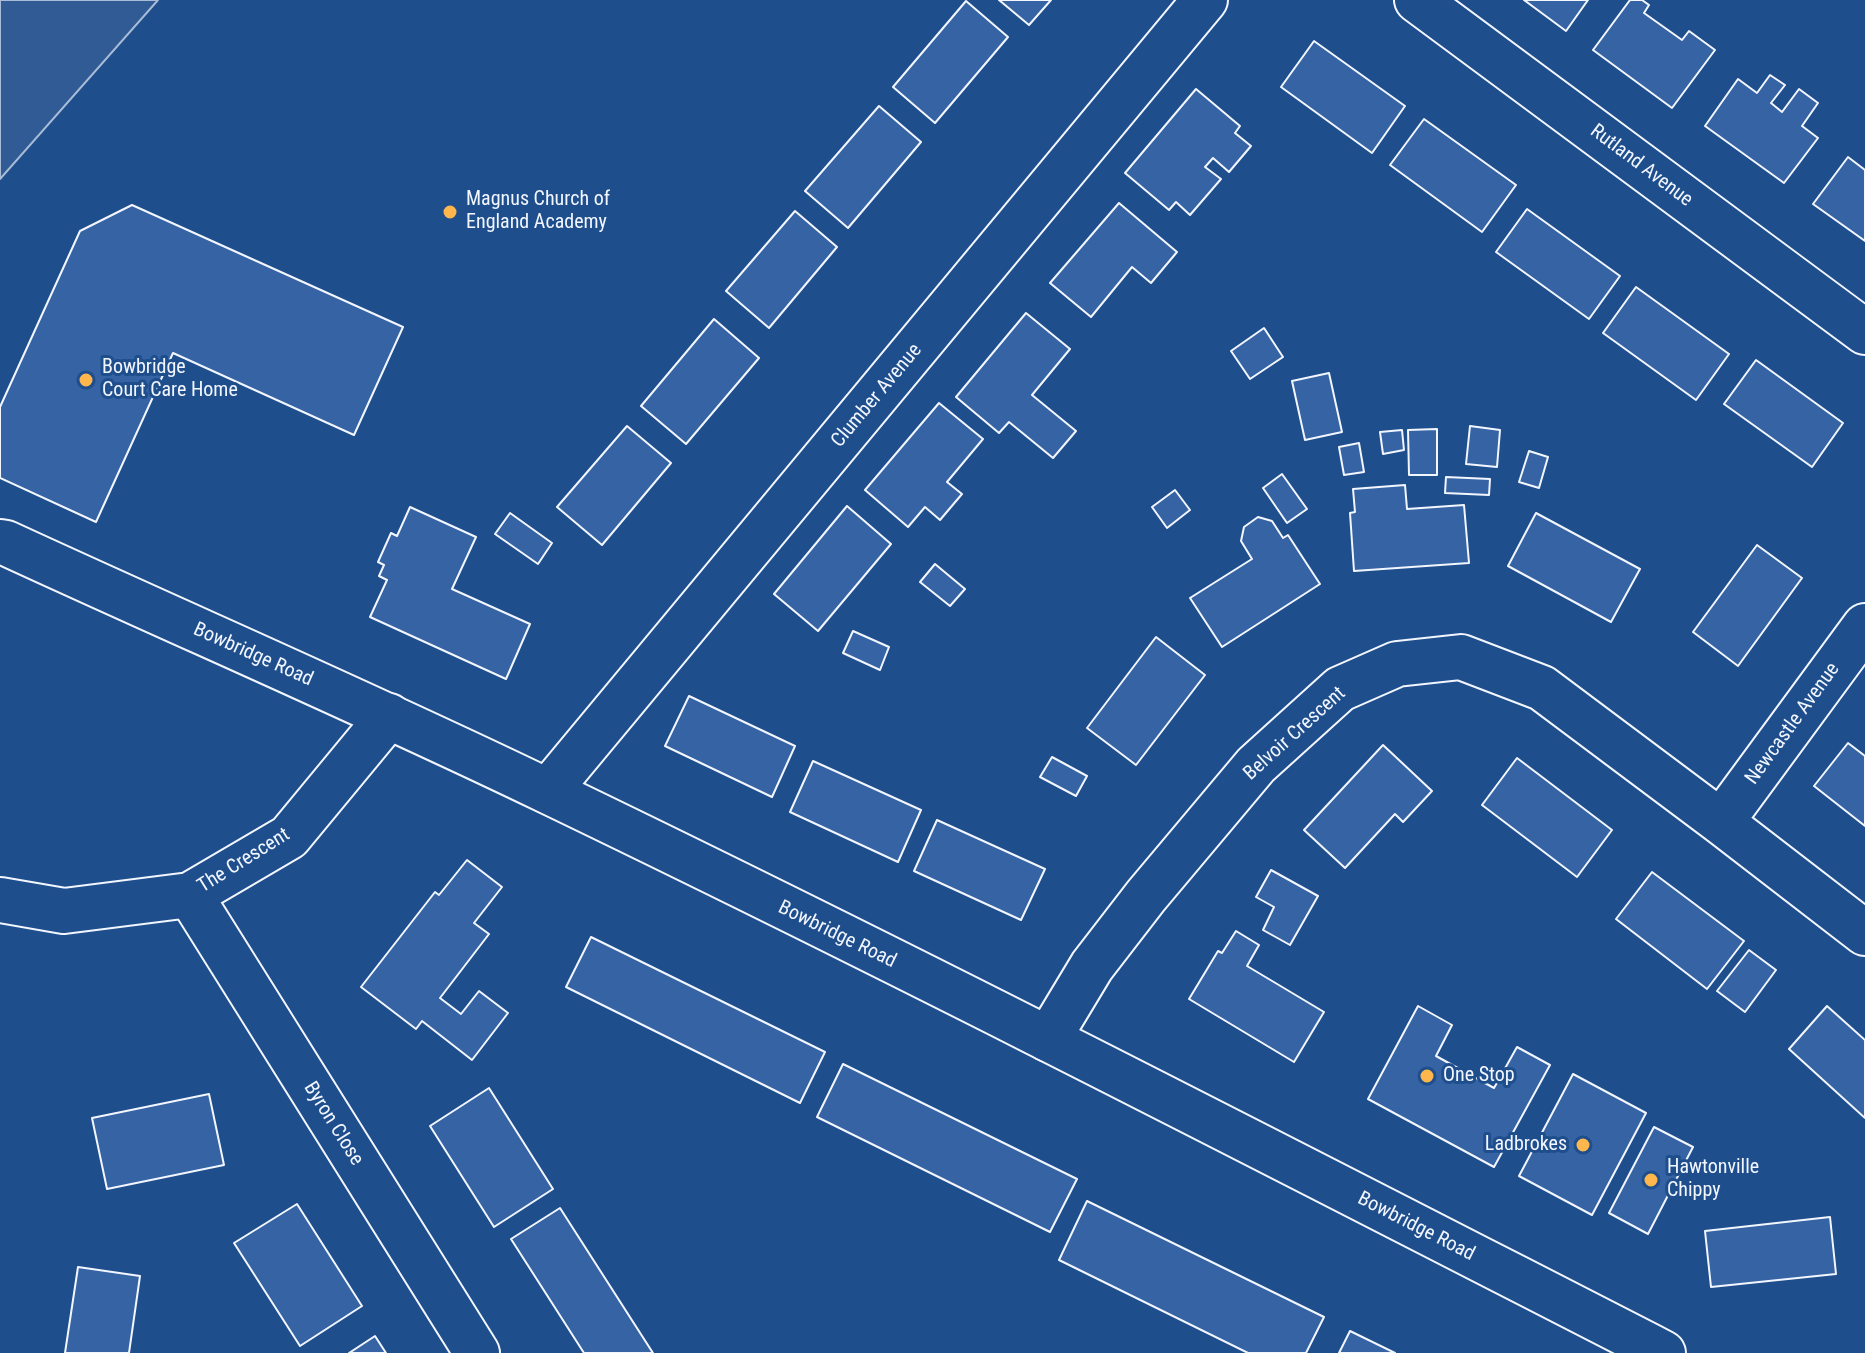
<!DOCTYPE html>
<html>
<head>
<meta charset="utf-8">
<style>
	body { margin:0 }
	canvas { display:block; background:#1f4e8c }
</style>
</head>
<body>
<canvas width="1865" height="1353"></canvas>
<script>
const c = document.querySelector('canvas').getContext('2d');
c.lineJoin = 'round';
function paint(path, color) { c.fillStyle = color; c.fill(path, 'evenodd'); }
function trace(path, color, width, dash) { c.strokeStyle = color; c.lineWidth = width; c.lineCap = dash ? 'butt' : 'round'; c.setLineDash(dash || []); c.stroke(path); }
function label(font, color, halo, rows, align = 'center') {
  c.font = font + ' "Roboto Condensed",sans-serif'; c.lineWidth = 6; c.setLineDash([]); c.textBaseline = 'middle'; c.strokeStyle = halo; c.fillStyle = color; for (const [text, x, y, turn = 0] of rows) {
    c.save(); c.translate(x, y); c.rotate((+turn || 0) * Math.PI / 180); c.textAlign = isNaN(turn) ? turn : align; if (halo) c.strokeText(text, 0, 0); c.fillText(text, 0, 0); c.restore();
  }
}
const built = new Path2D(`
	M 0,0 L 158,0 L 0,179 Z`);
paint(built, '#305b95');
trace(built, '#a8bbd7', 2);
const building = new Path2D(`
	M 999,0 L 1051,0 L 1029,25 Z
	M 1524,0 L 1588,0 L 1566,31 Z
	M 1630,0 L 1642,0 L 1649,5 L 1644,13 L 1682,40 L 1689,31 L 1715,50 L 1672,108 L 1593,50 Z
	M 966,1 L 1008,37 L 935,123 L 893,87 Z
	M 1314,41 L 1405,106 L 1372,153 L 1281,87 Z
	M 1770,75 L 1785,85 L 1771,103 L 1782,112 L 1799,89 L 1818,103 L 1802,126 L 1818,138 L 1784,183 L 1705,126 L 1738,79 L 1757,93 Z
	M 1196,89 L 1240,126 L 1235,133 L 1251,146 L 1229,172 L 1213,158 L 1205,167 L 1221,179 L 1190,215 L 1176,202 L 1169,210 L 1125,173 Z
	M 879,106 L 921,142 L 848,228 L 805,191 Z
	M 1424,119 L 1516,185 L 1482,232 L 1390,165 Z
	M 1848,157 L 1865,170 L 1865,241 L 1813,204 Z
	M 1119,203 L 1177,252 L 1151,283 L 1132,267 L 1091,317 L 1050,283 Z
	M 132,205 L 403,327 L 354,435 L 173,353 L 96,522 L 0,478 L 0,407 L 80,231 Z
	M 1527,209 L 1620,276 L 1589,319 L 1496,252 Z
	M 795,211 L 837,247 L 769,328 L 726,291 Z
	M 1636,287 L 1729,354 L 1696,400 L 1603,333 Z
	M 1026,313 L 1070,349 L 1032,395 L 1076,431 L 1053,458 L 1009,422 L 999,433 L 956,397 Z
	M 714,319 L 759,358 L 686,444 L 641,406 Z
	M 1264,328 L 1283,357 L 1250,379 L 1231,351 Z
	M 1756,360 L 1843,423 L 1812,467 L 1724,404 Z
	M 1329,373 L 1342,432 L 1305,440 L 1292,381 Z
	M 939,403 L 983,439 L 947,482 L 962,494 L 940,520 L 925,507 L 908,527 L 865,490 Z
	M 627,426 L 671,463 L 602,545 L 557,507 Z
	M 1470,426 L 1500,430 L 1497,467 L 1466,464 Z
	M 1437,429 L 1437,475 L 1409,475 L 1408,430 Z
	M 1402,430 L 1404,450 L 1383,454 L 1380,432 Z
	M 1359,443 L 1364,472 L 1344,475 L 1339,447 Z
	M 1529,451 L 1548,457 L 1539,488 L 1519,482 Z
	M 1282,474 L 1307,509 L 1287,523 L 1263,488 Z
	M 1446,477 L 1490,479 L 1489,495 L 1445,493 Z
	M 1405,485 L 1407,509 L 1464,505 L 1469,563 L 1354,571 L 1350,513 L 1355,512 L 1353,489 Z
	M 1175,490 L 1190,510 L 1167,528 L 1152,507 Z
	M 847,506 L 891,544 L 818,631 L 774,594 Z
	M 410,507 L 476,537 L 452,589 L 530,624 L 506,679 L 370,617 L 387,580 L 379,576 L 384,565 L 378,562 L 391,533 L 397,536 Z
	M 510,513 L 552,543 L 538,564 L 495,534 Z
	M 1536,513 L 1640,569 L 1611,622 L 1508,566 Z
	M 1258,517 L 1272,521 L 1283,538 L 1288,535 L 1320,584 L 1222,647 L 1190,598 L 1252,559 L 1241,541 L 1244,527 Z
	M 1757,545 L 1802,578 L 1738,666 L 1693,632 Z
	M 935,564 L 965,589 L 950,606 L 920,582 Z
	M 853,631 L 889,647 L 880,670 L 843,653 Z
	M 1156,637 L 1205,675 L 1136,765 L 1087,728 Z
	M 689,696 L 795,746 L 772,797 L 665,746 Z
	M 1848,743 L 1865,756 L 1865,826 L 1814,786 Z
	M 1383,745 L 1432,791 L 1403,822 L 1395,814 L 1345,868 L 1304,830 Z
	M 1052,757 L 1087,776 L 1076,796 L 1040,777 Z
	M 1517,758 L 1612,830 L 1577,877 L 1482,805 Z
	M 813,761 L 921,810 L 898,862 L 790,812 Z
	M 937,820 L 1045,869 L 1021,920 L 914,871 Z
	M 467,860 L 502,887 L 474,923 L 489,934 L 440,998 L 461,1014 L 479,991 L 508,1013 L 472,1060 L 422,1021 L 416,1029 L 361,987 L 435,892 L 439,895 Z
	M 1271,870 L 1318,896 L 1290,945 L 1263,930 L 1274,907 L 1256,897 Z
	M 1652,872 L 1744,941 L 1707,989 L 1616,919 Z
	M 1236,931 L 1259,945 L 1247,966 L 1324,1012 L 1294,1062 L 1189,999 L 1218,951 L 1222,953 Z
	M 591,937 L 825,1052 L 800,1103 L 566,987 Z
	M 1749,950 L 1776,970 L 1745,1012 L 1717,991 Z
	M 1418,1006 L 1452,1025 L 1436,1056 L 1494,1088 L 1517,1047 L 1550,1065 L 1494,1167 L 1368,1099 Z
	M 1827,1006 L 1865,1040 L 1865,1118 L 1789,1049 Z
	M 843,1064 L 1077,1179 L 1050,1232 L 817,1117 Z
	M 1573,1074 L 1646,1113 L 1592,1215 L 1519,1176 Z
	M 489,1088 L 553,1189 L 494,1227 L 430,1126 Z
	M 209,1094 L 224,1165 L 107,1189 L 92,1118 Z
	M 1654,1127 L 1693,1147 L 1648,1234 L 1609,1213 Z
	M 1087,1201 L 1324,1317 L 1306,1353 L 1248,1353 L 1059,1260 Z
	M 297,1204 L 362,1306 L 300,1346 L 234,1243 Z
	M 560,1208 L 653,1353 L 584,1353 L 511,1239 Z
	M 1830,1217 L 1836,1274 L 1711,1287 L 1705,1231 Z
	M 78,1267 L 140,1276 L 129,1353 L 65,1353 Z
	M 1350,1331 L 1395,1353 L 1339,1353 Z
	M 375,1336 L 386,1353 L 349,1353 Z`);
paint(building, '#3563a3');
trace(building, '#f2f6ff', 2);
const minor = new Path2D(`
	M 1417,0 L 1865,332
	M 548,791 L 1205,0
	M 1721,822 L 1865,626
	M 190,895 L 477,1353
	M 0,900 L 64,911 L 190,895 L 289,837 L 389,716
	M 1048,1039 L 1092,966 L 1146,896 L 1256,765 L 1340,689 L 1397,664 L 1461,657 L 1542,688 L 1721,822 L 1865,933`);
const tertiary = new Path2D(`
	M 0,542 L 6,543 C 186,626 367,704 545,790 C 921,971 1292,1163 1663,1353`);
trace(minor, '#f2f6ff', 48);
trace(tertiary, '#f2f6ff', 48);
trace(minor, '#1f4e8c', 44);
trace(tertiary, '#1f4e8c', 44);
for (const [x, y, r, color] of [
	[450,212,8,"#ffb74d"],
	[86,380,8,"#ffb74d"],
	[1427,1076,8,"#ffb74d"],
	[1583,1145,8,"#ffb74d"],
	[1651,1180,8,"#ffb74d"]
]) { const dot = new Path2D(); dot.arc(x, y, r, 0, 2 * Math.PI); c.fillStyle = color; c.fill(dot); trace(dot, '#1f4e8c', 3); }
label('20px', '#f2f6ff', '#1f4e8c', [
	["Rutland Avenue",1641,166,37],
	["Clumber Avenue",877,396,-50],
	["Bowbridge Road",253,655,24],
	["Newcastle Avenue",1793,724,-54],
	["Belvoir Crescent",1295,734,-42],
	["The Crescent",244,861,-32],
	["Bowbridge Road",837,935,26],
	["Byron Close",333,1124,58],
	["Bowbridge Road",1416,1227,27]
]);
label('20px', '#f2f6ff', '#1f4e8c', [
	["Magnus Church of",466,200],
	["England Academy",466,223],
	["Bowbridge",102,368],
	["Court Care Home",102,391],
	["One Stop",1443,1076],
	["Ladbrokes",1567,1145,"right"],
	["Hawtonville",1667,1168],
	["Chippy",1667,1191]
], 'left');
</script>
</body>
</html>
